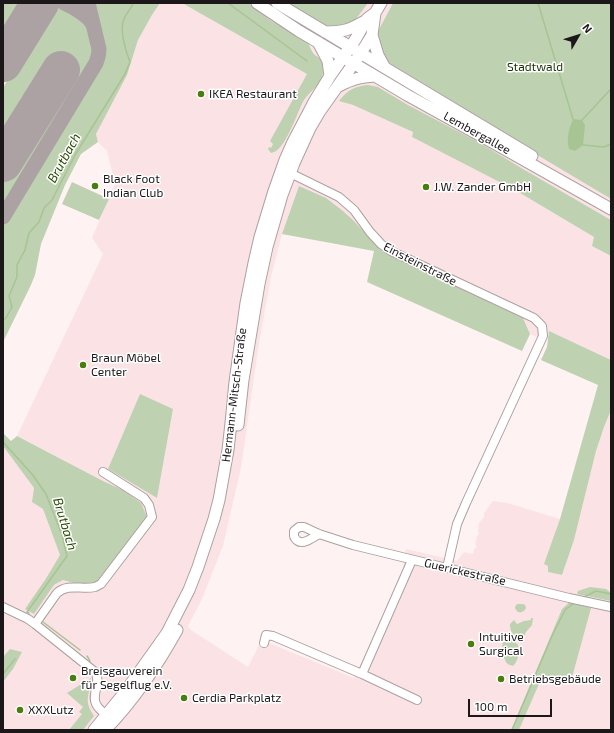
<!DOCTYPE html>
<html>
<head>
<meta charset="utf-8">
<style>
	body { margin:0 }
	#map { position:relative; width:614px; height:733px; overflow:hidden; background:#fef2f3; font-family:"Exo 2",sans-serif }
	canvas { display:block }
	.frame { position:absolute; inset:0; border:4px solid #1c1718; pointer-events:none }
	.north { position:absolute; left:558px; top:16px; width:40px; height:40px; -webkit-text-stroke:3px #fff; paint-order:stroke; rotate:51deg; font-size:11px; font-weight:700; line-height:16px; text-align:center; color:#1c1718 }
	.north::after { content:''; display:block; margin:auto; width:14px; height:18px; background:#1c1718; clip-path:polygon(50% 0,100% 100%,50% 72%,0 100%) }
	.scale { position:absolute; left:468px; top:699px; width:84px; height:18px; box-sizing:border-box; border:2px solid #1c1718; border-top:0; padding-left:5px; font-size:12px; line-height:14px; white-space:nowrap; color:#1c1718; -webkit-text-stroke:3px #fff; paint-order:stroke }
</style>
</head>
<body>
<div id="map">
<canvas width="614" height="733"></canvas>
<div class="frame"></div>
<div class="north">N</div>
<div class="scale">100 m</div>
</div>
<script>
const c = document.querySelector('canvas').getContext('2d');
c.lineJoin = 'round';
function paint(path, color) { c.fillStyle = color; c.fill(path, 'evenodd'); }
function trace(path, color, width, dash) { c.strokeStyle = color; c.lineWidth = width; c.lineCap = dash ? 'butt' : 'round'; c.setLineDash(dash || []); c.stroke(path); }
function label(font, color, halo, rows, align = 'center') {
  c.font = font + ' "Exo 2",sans-serif'; c.lineWidth = 3; c.setLineDash([]); c.textBaseline = 'middle'; c.strokeStyle = halo; c.fillStyle = color; for (const [text, x, y, turn = 0] of rows) {
    c.save(); c.translate(x, y); c.rotate((+turn || 0) * Math.PI / 180); c.textAlign = isNaN(turn) ? turn : align; if (halo) c.strokeText(text, 0, 0); c.fillText(text, 0, 0); c.restore();
  }
}
paint(new Path2D(`
	M 3,3 L 117,3 L 117,76 L 3,265 Z
	M 160,3 L 182,3 L 287,63 L 323,74 L 322,64 L 319,58 L 315,55 L 310,45 L 270,20 L 249,3 L 286,3 L 356,19 L 368,3 L 393,3 L 376,35 L 389,63 L 459,105 L 472,116 L 611,199 L 611,220 L 561,191 L 408,105 L 378,87 L 340,101 L 353,105 L 413,132 L 412,137 L 515,190 L 594,237 L 592,246 L 611,256 L 611,360 L 550,332 L 545,339 L 541,339 L 530,334 L 523,318 L 382,251 L 353,220 L 343,211 L 299,186 L 282,234 L 271,277 L 259,343 L 241,468 L 223,546 L 202,599 L 188,626 L 191,630 L 248,667 L 261,641 L 274,645 L 354,678 L 386,612 L 402,574 L 406,549 L 457,561 L 464,552 L 473,554 L 474,549 L 477,547 L 475,545 L 477,536 L 479,534 L 478,532 L 479,523 L 484,517 L 484,513 L 493,501 L 508,503 L 560,519 L 555,534 L 548,565 L 548,572 L 562,575 L 574,540 L 596,451 L 604,427 L 611,410 L 611,730 L 519,730 L 542,677 L 549,676 L 570,681 L 562,609 L 511,730 L 3,730 L 3,682 L 13,669 L 10,649 L 3,657 L 3,446 L 34,488 L 33,502 L 43,509 L 60,555 L 45,580 L 33,614 L 54,585 L 63,580 L 81,585 L 123,490 L 103,481 L 17,436 L 103,254 L 92,238 L 115,184 L 107,151 L 98,142 L 96,134 L 127,75 L 138,40 L 152,15 ZM 173,409 L 157,498 L 108,469 Z`), '#fbe3e5');
paint(new Path2D(`
	M 3,3 L 26,3 L 3,41 Z
	M 91,3 L 160,3 L 152,15 L 138,40 L 127,75 L 96,134 L 98,142 L 81,154 L 65,185 L 41,244 L 35,275 L 30,287 L 3,342 L 3,223 L 102,59 L 103,50 Z
	M 182,3 L 249,3 L 270,20 L 306,41 C 310,45 311,50 314,54 C 316,56 317,56 319,58 C 323,62 323,68 323,73 C 322,84 310,91 304,100 C 297,112 285,152 271,153 L 268,149 L 269,147 L 271,148 L 273,144 L 270,141 L 307,74 Z
	M 286,3 L 368,3 L 356,19 L 346,27 L 332,28 L 316,21 Z
	M 393,3 L 611,3 L 611,199 L 472,116 L 459,105 L 389,63 L 383,57 L 376,35 Z
	M 59,5 L 66,6 L 86,18 L 88,21 L 90,26 L 96,51 L 96,55 L 3,210 L 3,88 L 51,9 Z
	M 368,85 L 378,87 L 408,105 L 480,143 L 523,169 L 611,220 L 611,256 L 592,246 L 594,237 L 515,190 L 412,137 L 413,132 L 353,105 L 339,101 C 347,90 356,86 368,85 Z
	M 72,182 L 109,199 L 99,220 L 62,204 Z
	M 299,186 L 326,198 L 343,211 L 353,220 L 382,251 L 523,318 L 530,334 L 522,351 L 367,282 L 374,251 L 282,234 Z
	M 549,331 L 611,360 L 611,410 L 604,427 L 596,451 L 574,540 L 562,575 L 548,572 L 548,566 L 544,564 L 560,519 L 598,385 L 541,360 L 547,347 Z
	M 140,394 L 173,409 L 157,498 L 108,469 Z
	M 3,433 L 11,441 L 17,436 L 103,481 L 123,490 L 141,503 L 147,517 L 99,582 L 81,585 L 63,580 L 54,585 L 34,614 L 25,609 L 45,580 L 60,555 L 43,509 L 32,502 L 34,488 L 3,446 Z
	M 590,587 L 606,589 L 611,593 L 611,601 L 577,594 L 578,591 Z
	M 570,602 L 591,608 L 571,681 L 549,676 L 542,677 L 519,730 L 511,730 L 562,609 Z
	M 517,604 L 523,604 L 525,605 L 526,608 C 523,614 516,614 515,607 Z
	M 531,618 L 533,618 L 532,625 L 526,632 L 521,643 C 514,638 510,632 510,624 L 514,620 L 517,624 L 524,621 L 531,620 Z
	M 505,637 L 510,637 L 518,645 C 519,652 519,660 513,666 C 510,665 506,664 505,660 C 502,654 501,642 505,637 Z
	M 10,649 L 22,652 L 13,669 L 3,682 L 3,657 Z
	M 91,678 C 92,687 85,697 89,707 C 90,710 92,713 94,716 L 83,730 L 69,730 L 82,714 L 79,712 L 83,707 L 67,693 Z`), '#bed1b1');
paint(new Path2D(`
	M 573,119 L 582,120 L 585,125 L 583,145 L 575,151 L 569,149 C 566,137 569,130 573,119 Z`), '#a7c493');
trace(new Path2D(`
	M 228,3 L 307,61
	M 538,3 L 573,119
	M 582,120 L 611,89
	M 583,145 L 604,147 L 611,144
	M 3,320 L 6,318 L 12,307 L 9,296 L 17,277 L 17,265 L 25,250 L 29,233 L 39,222 L 44,208 L 52,200 L 75,155 L 125,74 L 130,62 C 126,52 119,30 124,19 C 126,13 131,10 133,3
	M 3,442 L 32,474 L 46,494 L 62,535 L 67,556 L 27,612 L 29,613
	M 582,598 L 596,591 L 611,594
	M 43,622 L 80,650
	M 87,656 L 89,659 L 90,662
	M 3,674 L 15,659
	M 512,730 L 552,636 L 565,610 L 574,603`), '#a7c493', 1.5);
trace(new Path2D(`
	M 64,3 C 73,7 89,16 93,25
	M 36,9 L 44,3
	M 3,217 L 96,63 C 98,58 99,54 99,49 L 88,3`), '#aca2a4', 15);
trace(new Path2D(`
	M 3,63 L 40,3
	M 3,163 L 61,70`), '#aca2a4', 38);
const minor = new Path2D(`
	M 290,173 L 339,197 L 354,210 L 370,232 L 381,244 L 391,251 L 534,318 L 542,326 L 543,336 L 466,503 L 457,524 L 447,568
	M 319,534 C 314,537 303,545 298,541 C 296,540 294,537 294,536 L 294,531 L 299,527 L 304,527 L 319,534 L 353,545 L 569,598 L 611,607
	M 3,607 L 28,619 L 35,624 L 95,672 C 102,682 91,694 96,704 C 99,710 105,714 110,718
	M 35,624 L 57,593 C 68,583 82,590 95,587 C 97,586 99,585 101,584 L 152,517 L 149,505 L 144,498 L 103,472
	M 264,643 L 266,635 L 273,636 L 362,674 L 417,700
	M 362,674 L 412,560`);
const major = new Path2D(`
	M 257,3 L 299,31 L 407,95 L 492,142 L 611,209
	M 277,3 L 532,156
	M 325,32 C 344,32 349,30 365,21
	M 372,35 L 378,55 L 385,68
	M 318,42 L 328,61 L 330,76
	M 339,86 C 352,79 360,77 375,76
	M 238,425 L 243,380 L 259,284 L 267,247 L 282,195 L 294,163 L 310,128 L 320,111 L 361,53 L 372,35 L 375,13
	M 94,730 L 125,692 L 167,633 L 189,590 L 198,567 L 214,519 L 219,500 L 228,450 L 231,423 L 235,382 L 246,303 L 254,263 L 260,237 L 274,191 L 285,160 L 293,142 L 314,102 L 330,76 L 355,40 L 367,19 L 375,13 L 381,3
	M 105,730 C 133,701 157,666 177,630`);
trace(minor, '#aea0a1', 10);
trace(major, '#aea0a1', 13);
trace(minor, '#fff', 8);
trace(major, '#fff', 11);
for (const [x, y, r, color] of [
	[201,94,4,"#4a7d0f"],
	[95,186,4,"#4a7d0f"],
	[426,187,4,"#4a7d0f"],
	[83,365,4,"#4a7d0f"],
	[471,644,4,"#4a7d0f"],
	[73,678,4,"#4a7d0f"],
	[501,679,4,"#4a7d0f"],
	[184,698,4,"#4a7d0f"],
	[20,710,4,"#4a7d0f"]
]) { const dot = new Path2D(); dot.arc(x, y, r, 0, 2 * Math.PI); c.fillStyle = color; c.fill(dot); trace(dot, '#fff', 1.5); }
label('12px', '#193300', '#fff', [
	["Stadtwald",535,67]
]);
label('12px', '#1c1718', '#fff', [
	["IKEA Restaurant",209,94],
	["Black Foot",103,179],
	["Indian Club",103,193],
	["J.W. Zander GmbH",434,187],
	["Braun Möbel",91,358],
	["Center",91,372],
	["Intuitive",479,637],
	["Surgical",479,651],
	["Breisgauverein",81,671],
	["für Segelflug e.V.",81,685],
	["Betriebsgebäude",509,679],
	["Cerdia Parkplatz",192,698],
	["XXXLutz",28,710]
], 'left');
label('12px', '#1c1718', '#fff', [
	["Lembergallee",477,133,29],
	["Einsteinstraße",420,264,27],
	["Hermann-Mitsch-Straße",234,395,-83],
	["Guerickestraße",465,572,13]
]);
label('italic 13px', '#274900', '#fff', [
	["Brutbach",64,158,-61],
	["Brutbach",65,524,73]
]);
</script>
</body>
</html>
